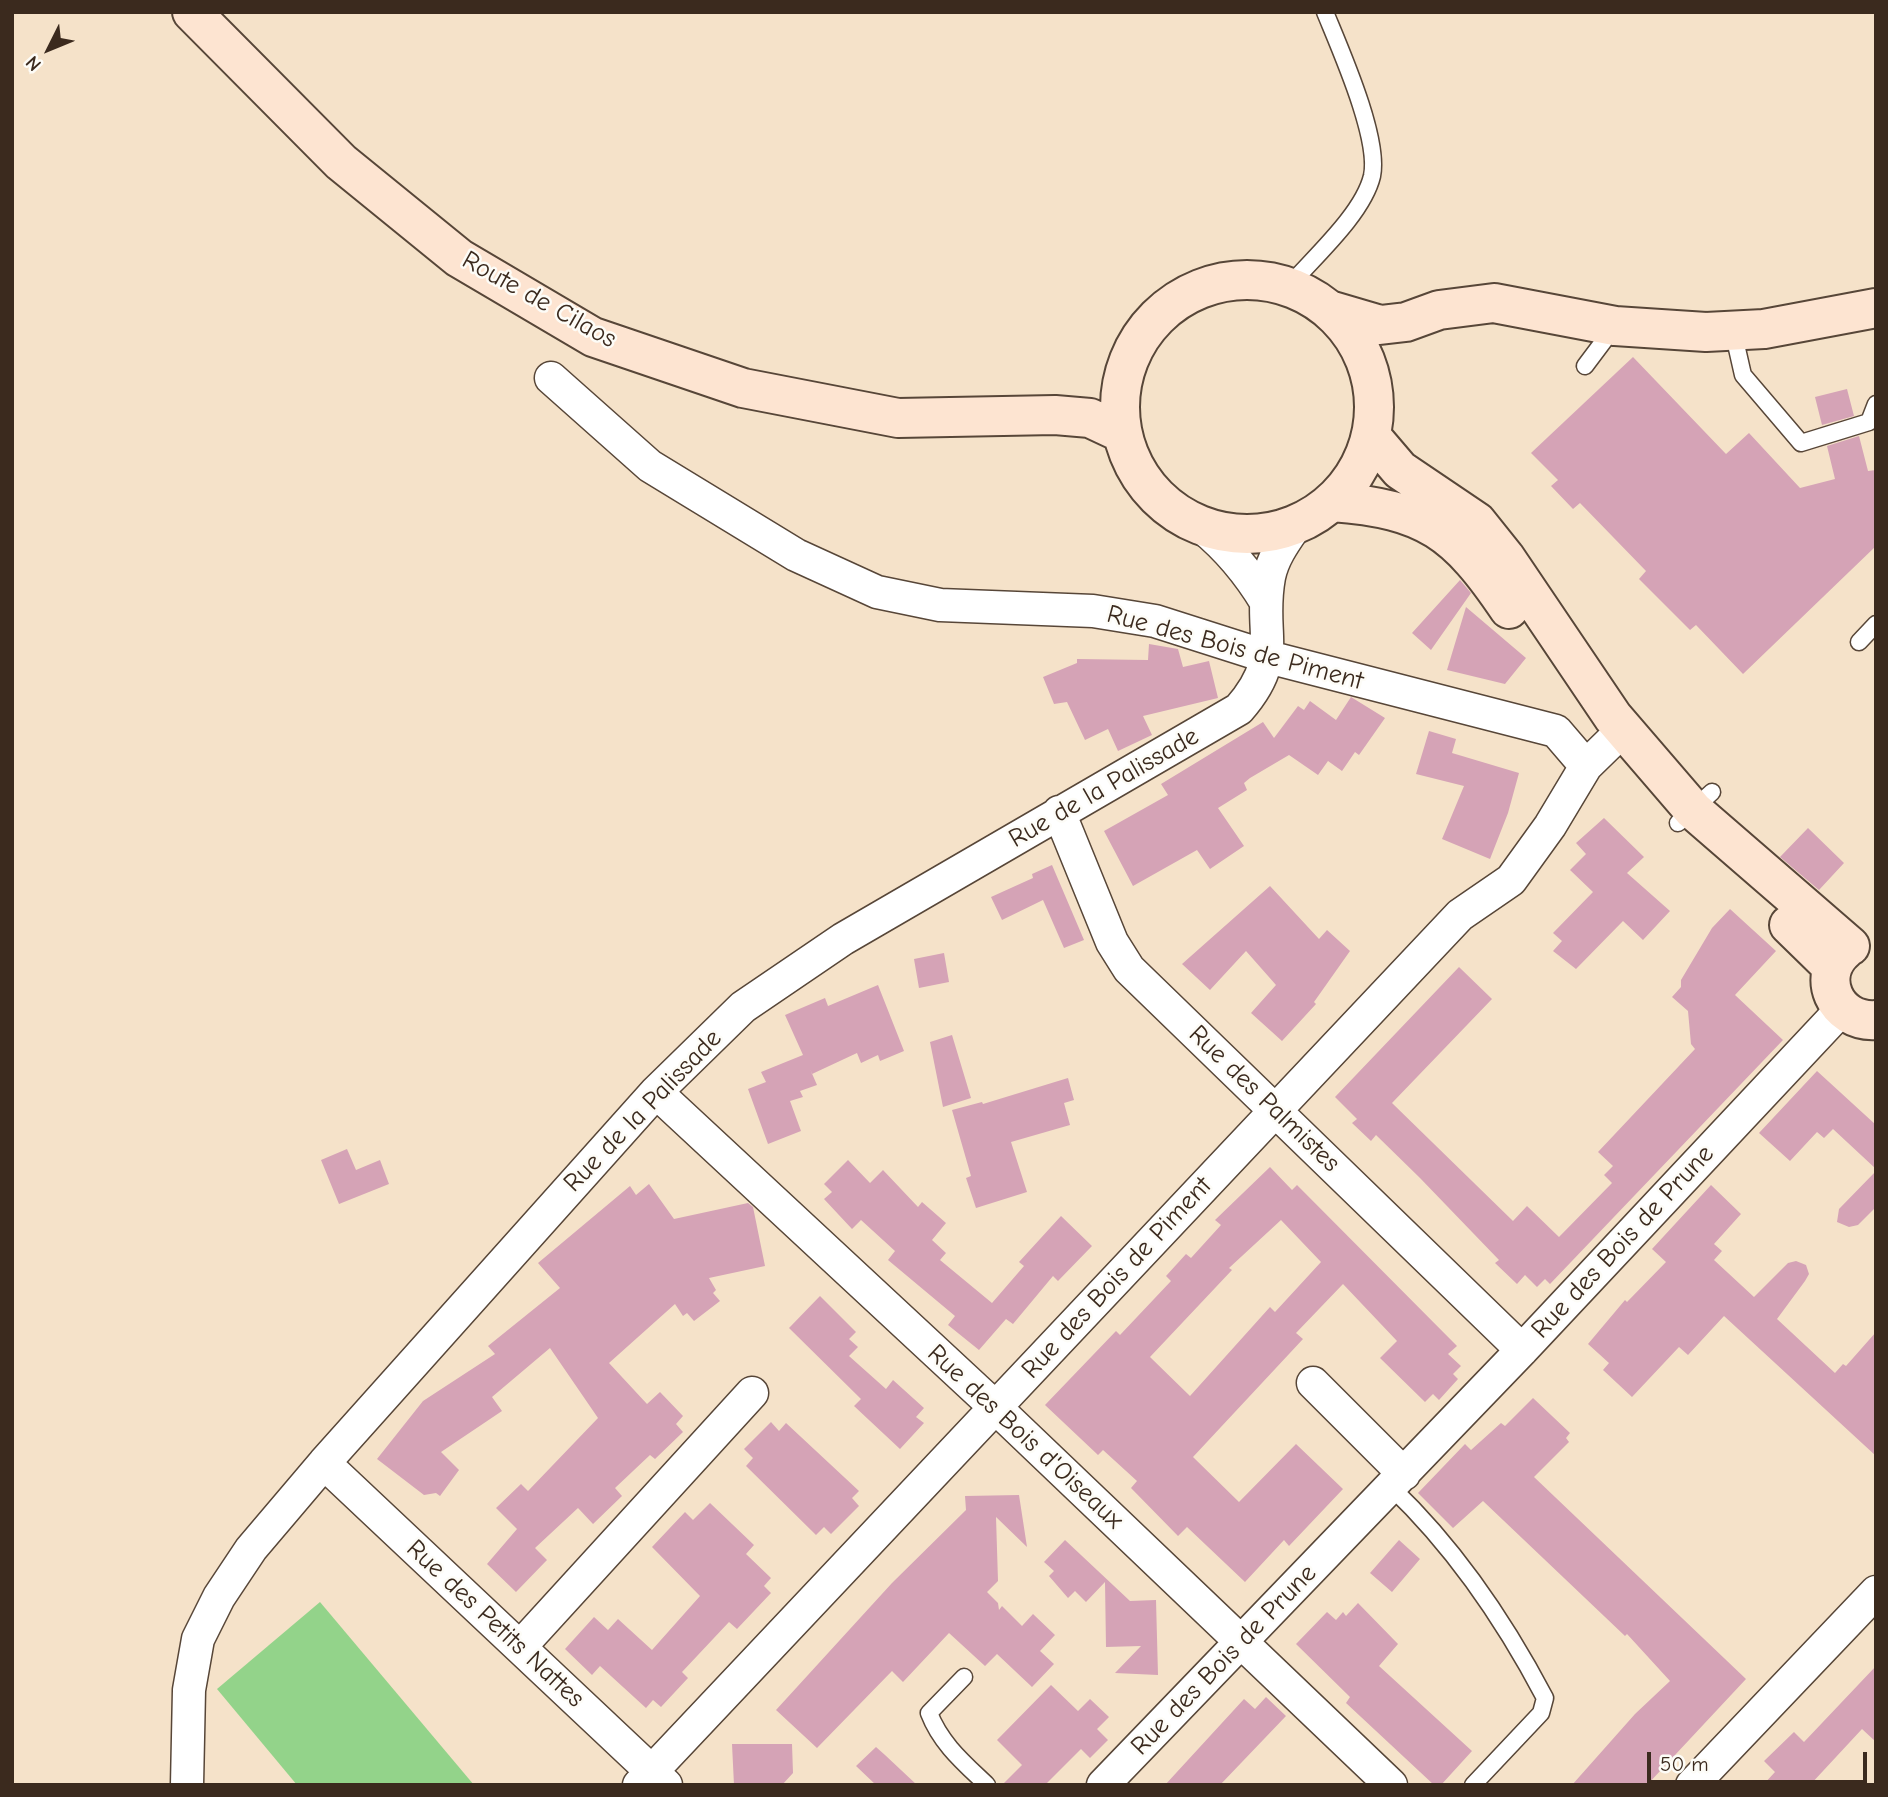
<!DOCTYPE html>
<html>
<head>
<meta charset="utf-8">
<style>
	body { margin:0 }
	#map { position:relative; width:1888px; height:1797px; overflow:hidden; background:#f5e2c9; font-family:"Comic Neue",sans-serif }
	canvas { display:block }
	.frame { position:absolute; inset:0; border:14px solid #3b2a1e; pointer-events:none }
	.north { position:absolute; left:14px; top:14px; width:70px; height:70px; -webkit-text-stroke:5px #fdfcf7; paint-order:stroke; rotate:227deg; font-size:19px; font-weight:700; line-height:28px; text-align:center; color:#3b2a1e }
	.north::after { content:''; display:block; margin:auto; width:24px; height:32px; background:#3b2a1e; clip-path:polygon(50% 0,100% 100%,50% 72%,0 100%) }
	.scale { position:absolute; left:1647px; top:1752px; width:220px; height:32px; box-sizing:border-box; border:4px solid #3b2a1e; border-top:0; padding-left:9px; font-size:21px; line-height:24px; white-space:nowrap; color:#3b2a1e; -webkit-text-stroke:5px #fdfcf7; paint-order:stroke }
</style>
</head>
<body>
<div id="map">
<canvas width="1888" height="1797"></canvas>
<div class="frame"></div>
<div class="north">N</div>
<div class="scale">50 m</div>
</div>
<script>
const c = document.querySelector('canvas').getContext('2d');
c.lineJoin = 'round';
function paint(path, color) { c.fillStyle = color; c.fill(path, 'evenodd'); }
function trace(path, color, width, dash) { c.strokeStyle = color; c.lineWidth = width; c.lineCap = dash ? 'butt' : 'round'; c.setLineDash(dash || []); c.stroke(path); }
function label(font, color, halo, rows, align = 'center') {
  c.font = font + ' "Comic Neue",sans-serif'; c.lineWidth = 5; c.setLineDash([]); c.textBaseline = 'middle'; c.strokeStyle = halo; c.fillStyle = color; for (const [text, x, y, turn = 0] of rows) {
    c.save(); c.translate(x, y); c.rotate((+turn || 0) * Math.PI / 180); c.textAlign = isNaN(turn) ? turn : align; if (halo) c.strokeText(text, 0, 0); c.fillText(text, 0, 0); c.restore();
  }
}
paint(new Path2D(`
	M 320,1602 L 474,1785 L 297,1785 L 217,1689 Z`), '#93d38a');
paint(new Path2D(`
	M 1633,357 L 1726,454 L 1749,433 L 1800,488 L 1835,479 L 1827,446 L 1859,436 L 1868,471 L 1876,470 L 1876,546 L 1743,674 L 1696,625 L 1690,630 L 1639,579 L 1646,571 L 1580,503 L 1573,509 L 1551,486 L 1558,480 L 1531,453 Z
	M 1847,389 L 1854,416 L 1822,425 L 1815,397 Z
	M 1460,580 L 1471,593 L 1431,650 L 1412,633 Z
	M 1466,607 L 1526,658 L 1505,684 L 1447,670 Z
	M 1149,644 L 1178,649 L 1183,667 L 1209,661 L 1218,698 L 1143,716 L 1152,735 L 1118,751 L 1108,729 L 1085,740 L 1067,702 L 1054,704 L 1043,677 L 1077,663 L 1077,659 L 1148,660 Z
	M 1351,697 L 1385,718 L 1359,755 L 1355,752 L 1342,771 L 1328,761 L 1318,775 L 1289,755 L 1250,778 L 1244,783 L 1247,790 L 1218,808 L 1244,846 L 1210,869 L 1197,850 L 1133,886 L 1104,831 L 1168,795 L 1161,784 L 1263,722 L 1274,738 L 1298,706 L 1304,710 L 1310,701 L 1336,720 Z
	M 1429,731 L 1456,739 L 1452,753 L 1519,773 L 1508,813 L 1490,859 L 1442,839 L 1464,786 L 1416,774 Z
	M 1604,818 L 1644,857 L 1627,873 L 1670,911 L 1643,940 L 1623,921 L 1576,969 L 1553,951 L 1562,941 L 1553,933 L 1593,892 L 1570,870 L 1586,854 L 1576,843 Z
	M 1808,828 L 1844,863 L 1819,890 L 1780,857 Z
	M 1052,865 L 1084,940 L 1064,948 L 1043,900 L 1002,920 L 991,897 L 1033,878 L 1032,874 Z
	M 1270,886 L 1319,939 L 1327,930 L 1350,951 L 1314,1002 L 1316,1004 L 1282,1041 L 1251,1013 L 1276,985 L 1246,951 L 1210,990 L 1182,964 Z
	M 1730,909 L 1776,951 L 1735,995 L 1783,1040 L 1550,1284 L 1545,1279 L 1537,1287 L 1525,1275 L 1517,1284 L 1495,1263 L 1499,1260 L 1420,1178 L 1376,1135 L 1371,1141 L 1352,1123 L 1357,1119 L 1335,1097 L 1459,967 L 1492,999 L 1392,1103 L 1513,1221 L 1527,1206 L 1559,1237 L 1612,1183 L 1604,1175 L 1613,1166 L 1598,1152 L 1695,1049 L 1691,1044 L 1688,1011 L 1672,997 L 1681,987 L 1681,980 L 1712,928 Z
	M 944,953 L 949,982 L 919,988 L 914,959 Z
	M 878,985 L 904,1051 L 880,1061 L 878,1055 L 861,1063 L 857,1053 L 812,1074 L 810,1069 L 817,1085 L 800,1091 L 803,1097 L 790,1101 L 801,1131 L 768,1144 L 748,1089 L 766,1082 L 761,1072 L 803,1055 L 785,1015 L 825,998 L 828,1006 Z
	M 952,1035 L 971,1098 L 943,1107 L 930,1042 Z
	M 1817,1071 L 1876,1125 L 1876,1169 L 1833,1129 L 1824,1138 L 1817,1132 L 1790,1161 L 1759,1133 Z
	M 1068,1078 L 1074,1100 L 1064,1103 L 1070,1125 L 1011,1142 L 1027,1192 L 976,1208 L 966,1178 L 971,1176 L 952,1110 L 982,1102 L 983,1104 Z
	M 347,1149 L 356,1170 L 380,1160 L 389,1184 L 339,1204 L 321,1160 Z
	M 848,1160 L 870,1183 L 883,1170 L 918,1207 L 922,1202 L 946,1223 L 932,1240 L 946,1253 L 940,1260 L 992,1303 L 1024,1266 L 1019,1262 L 1061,1216 L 1092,1246 L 1058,1281 L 1053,1276 L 1013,1324 L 1006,1319 L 979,1350 L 948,1325 L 955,1316 L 888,1260 L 895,1251 L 861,1220 L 852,1229 L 824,1199 L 832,1192 L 824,1184 Z
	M 1270,1167 L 1292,1190 L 1297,1185 L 1457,1346 L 1448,1354 L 1461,1366 L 1453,1374 L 1458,1379 L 1439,1400 L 1433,1394 L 1425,1402 L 1380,1358 L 1397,1341 L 1343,1284 L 1296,1333 L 1303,1339 L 1193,1457 L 1239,1502 L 1296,1444 L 1343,1489 L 1289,1546 L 1284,1540 L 1245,1582 L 1187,1527 L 1178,1536 L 1131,1488 L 1137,1481 L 1103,1450 L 1098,1455 L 1045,1405 L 1116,1331 L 1120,1335 L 1171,1281 L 1166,1276 L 1186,1254 L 1191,1258 L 1221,1225 L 1215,1220 ZM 1281,1220 L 1321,1262 L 1275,1312 L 1270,1307 L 1190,1396 L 1150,1357 L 1232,1270 L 1229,1268 Z
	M 1876,1171 L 1876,1207 L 1858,1225 L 1849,1227 L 1837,1222 L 1839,1209 Z
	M 649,1184 L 674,1219 L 748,1203 L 753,1207 L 765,1266 L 709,1278 L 716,1290 L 713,1293 L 720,1301 L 694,1321 L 687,1313 L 683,1316 L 675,1304 L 609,1363 L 647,1404 L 660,1392 L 683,1416 L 676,1424 L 683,1432 L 655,1459 L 650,1455 L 615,1488 L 622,1496 L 593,1524 L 578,1508 L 535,1548 L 547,1560 L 516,1592 L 487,1564 L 517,1529 L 496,1508 L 521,1484 L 528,1491 L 598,1418 L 550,1348 L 492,1397 L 502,1411 L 441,1452 L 459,1470 L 440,1496 L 436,1493 L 424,1495 L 377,1459 L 423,1401 L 495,1354 L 488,1346 L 560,1288 L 538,1263 L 630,1186 L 636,1195 Z
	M 1711,1185 L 1741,1214 L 1714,1244 L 1722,1251 L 1714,1260 L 1754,1297 L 1788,1263 L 1796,1261 L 1806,1265 L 1809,1274 L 1805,1281 L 1777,1319 L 1835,1373 L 1843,1364 L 1846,1366 L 1876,1332 L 1876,1456 L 1724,1316 L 1688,1355 L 1679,1347 L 1632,1397 L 1603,1370 L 1609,1363 L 1588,1344 L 1625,1300 L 1627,1302 L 1666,1262 L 1652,1249 Z
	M 820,1296 L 856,1332 L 849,1339 L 858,1347 L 849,1356 L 886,1389 L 893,1380 L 924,1408 L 916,1417 L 924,1423 L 900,1449 L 854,1406 L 861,1399 L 789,1328 Z
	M 1533,1398 L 1570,1433 L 1566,1438 L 1569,1442 L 1534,1477 L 1746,1679 L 1647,1785 L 1572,1785 L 1635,1714 L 1670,1681 L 1627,1634 L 1625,1636 L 1483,1501 L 1453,1528 L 1418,1493 L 1465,1444 L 1471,1450 L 1501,1423 L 1505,1426 Z
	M 771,1422 L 779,1431 L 786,1423 L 859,1491 L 852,1498 L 859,1506 L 831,1534 L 824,1527 L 816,1535 L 746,1466 L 753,1458 L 744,1449 Z
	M 1019,1495 L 1027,1547 L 996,1517 L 998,1581 L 987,1592 L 998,1603 L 999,1610 L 1002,1606 L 1022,1626 L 1033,1614 L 1055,1635 L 1040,1651 L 1054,1664 L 1032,1687 L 997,1654 L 985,1666 L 949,1633 L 903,1682 L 892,1671 L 817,1748 L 776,1710 L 892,1583 L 966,1510 L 965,1496 Z
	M 710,1503 L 754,1545 L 746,1554 L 771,1578 L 764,1586 L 771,1593 L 737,1629 L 729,1622 L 682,1672 L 688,1678 L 661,1707 L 653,1700 L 646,1708 L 600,1666 L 592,1675 L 565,1649 L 594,1617 L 608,1630 L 618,1619 L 652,1650 L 700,1596 L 652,1547 L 685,1512 L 693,1520 Z
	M 1065,1540 L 1130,1601 L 1156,1600 L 1158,1675 L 1115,1673 L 1141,1646 L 1106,1647 L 1105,1582 L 1086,1602 L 1075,1591 L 1068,1598 L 1049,1576 L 1054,1571 L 1044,1562 Z
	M 1399,1540 L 1420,1559 L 1392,1592 L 1370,1573 Z
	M 1358,1603 L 1398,1644 L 1379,1666 L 1472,1751 L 1441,1785 L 1434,1785 L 1346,1703 L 1350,1697 L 1296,1644 L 1327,1612 L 1336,1620 L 1343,1612 L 1346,1616 Z
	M 1876,1666 L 1876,1742 L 1862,1729 L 1810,1785 L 1763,1785 L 1775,1772 L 1764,1761 L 1794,1732 L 1804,1742 Z
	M 1051,1685 L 1078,1711 L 1090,1699 L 1109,1717 L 1097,1729 L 1108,1740 L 1090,1758 L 1081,1749 L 1045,1785 L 1002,1785 L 1022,1765 L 997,1740 Z
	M 1266,1697 L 1286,1716 L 1220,1785 L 1165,1785 L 1244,1699 L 1255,1709 Z
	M 732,1744 L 792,1744 L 793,1773 L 782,1785 L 734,1785 Z
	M 876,1747 L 885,1755 L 917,1785 L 876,1785 L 856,1766 Z`), '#d5a3b6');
const service = new Path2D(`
	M 1288,287 C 1313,258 1363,214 1372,176 C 1380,138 1340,49 1325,12
	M 1733,331 L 1743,375 L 1801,443 L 1869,422 L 1876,404
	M 1585,366 L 1615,326
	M 1859,642 L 1876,624
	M 1678,823 L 1712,792
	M 1391,1487 C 1454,1547 1504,1620 1545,1698 L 1541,1713 L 1473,1785
	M 964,1677 L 929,1713 C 941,1744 964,1763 987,1785`);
const minor = new Path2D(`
	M 551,378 L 650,466 L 796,555 L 877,592 L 940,605 L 1093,611 L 1155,621 L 1268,657 L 1556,731 L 1586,766
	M 1202,527 C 1229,549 1248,572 1266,602
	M 1059,812 L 1112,942 L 1129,969 L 1522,1350
	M 656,1092 L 995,1407 L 1391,1785
	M 1313,1383 L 1404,1474
	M 324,1463 L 666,1785
	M 520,1647 L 752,1393
	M 187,1785 L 189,1690 L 198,1639 L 219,1597 L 251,1549 L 324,1463 L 656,1092 L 743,1007 L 843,939 L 1239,709 C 1285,656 1258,636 1269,577 C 1273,557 1285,541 1296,525
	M 639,1785 L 1460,915 L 1511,880 L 1550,826 L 1586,766 L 1623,730
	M 1103,1785 L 1522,1350 L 1842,1009
	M 1692,1785 L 1876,1592`);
const secondary = new Path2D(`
	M 192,12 L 341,162 L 459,258 L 593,337 L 743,388 L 898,418 L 1055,415 L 1090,418 L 1122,433
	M1120 407a127 127 0 1 1 254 0a127 127 0 1 1-254 0Z
	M 1329,310 L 1380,325 L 1406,322 L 1439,310 L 1494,303 L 1615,326 L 1706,332 L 1764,329 L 1876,308
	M 1371,436 L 1400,470 L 1477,522 L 1505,557 L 1613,717 L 1693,810 L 1850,946
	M 1332,502 C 1427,509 1457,532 1509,609
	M 1789,925 L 1832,967
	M 1846,949 C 1814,975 1835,1023 1876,1020`);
trace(service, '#574638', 19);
trace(minor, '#574638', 35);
trace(secondary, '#574638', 42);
trace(service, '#fff', 16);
trace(minor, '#fff', 32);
trace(secondary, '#fde4d1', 38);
label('26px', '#3b2a1e', '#fdfcf7', [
	["Route de Cilaos",539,300,29],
	["Rue des Bois de Piment",1235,648,15],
	["Rue de la Palissade",1104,788,-30],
	["Rue des Palmistes",1264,1099,44],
	["Rue de la Palissade",643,1111,-46],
	["Rue des Bois de Prune",1623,1242,-47],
	["Rue des Bois de Piment",1117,1278,-47],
	["Rue des Bois d'Oiseaux",1025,1437,43],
	["Rue des Petits Nattes",495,1624,43],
	["Rue des Bois de Prune",1224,1660,-46]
]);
</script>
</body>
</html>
